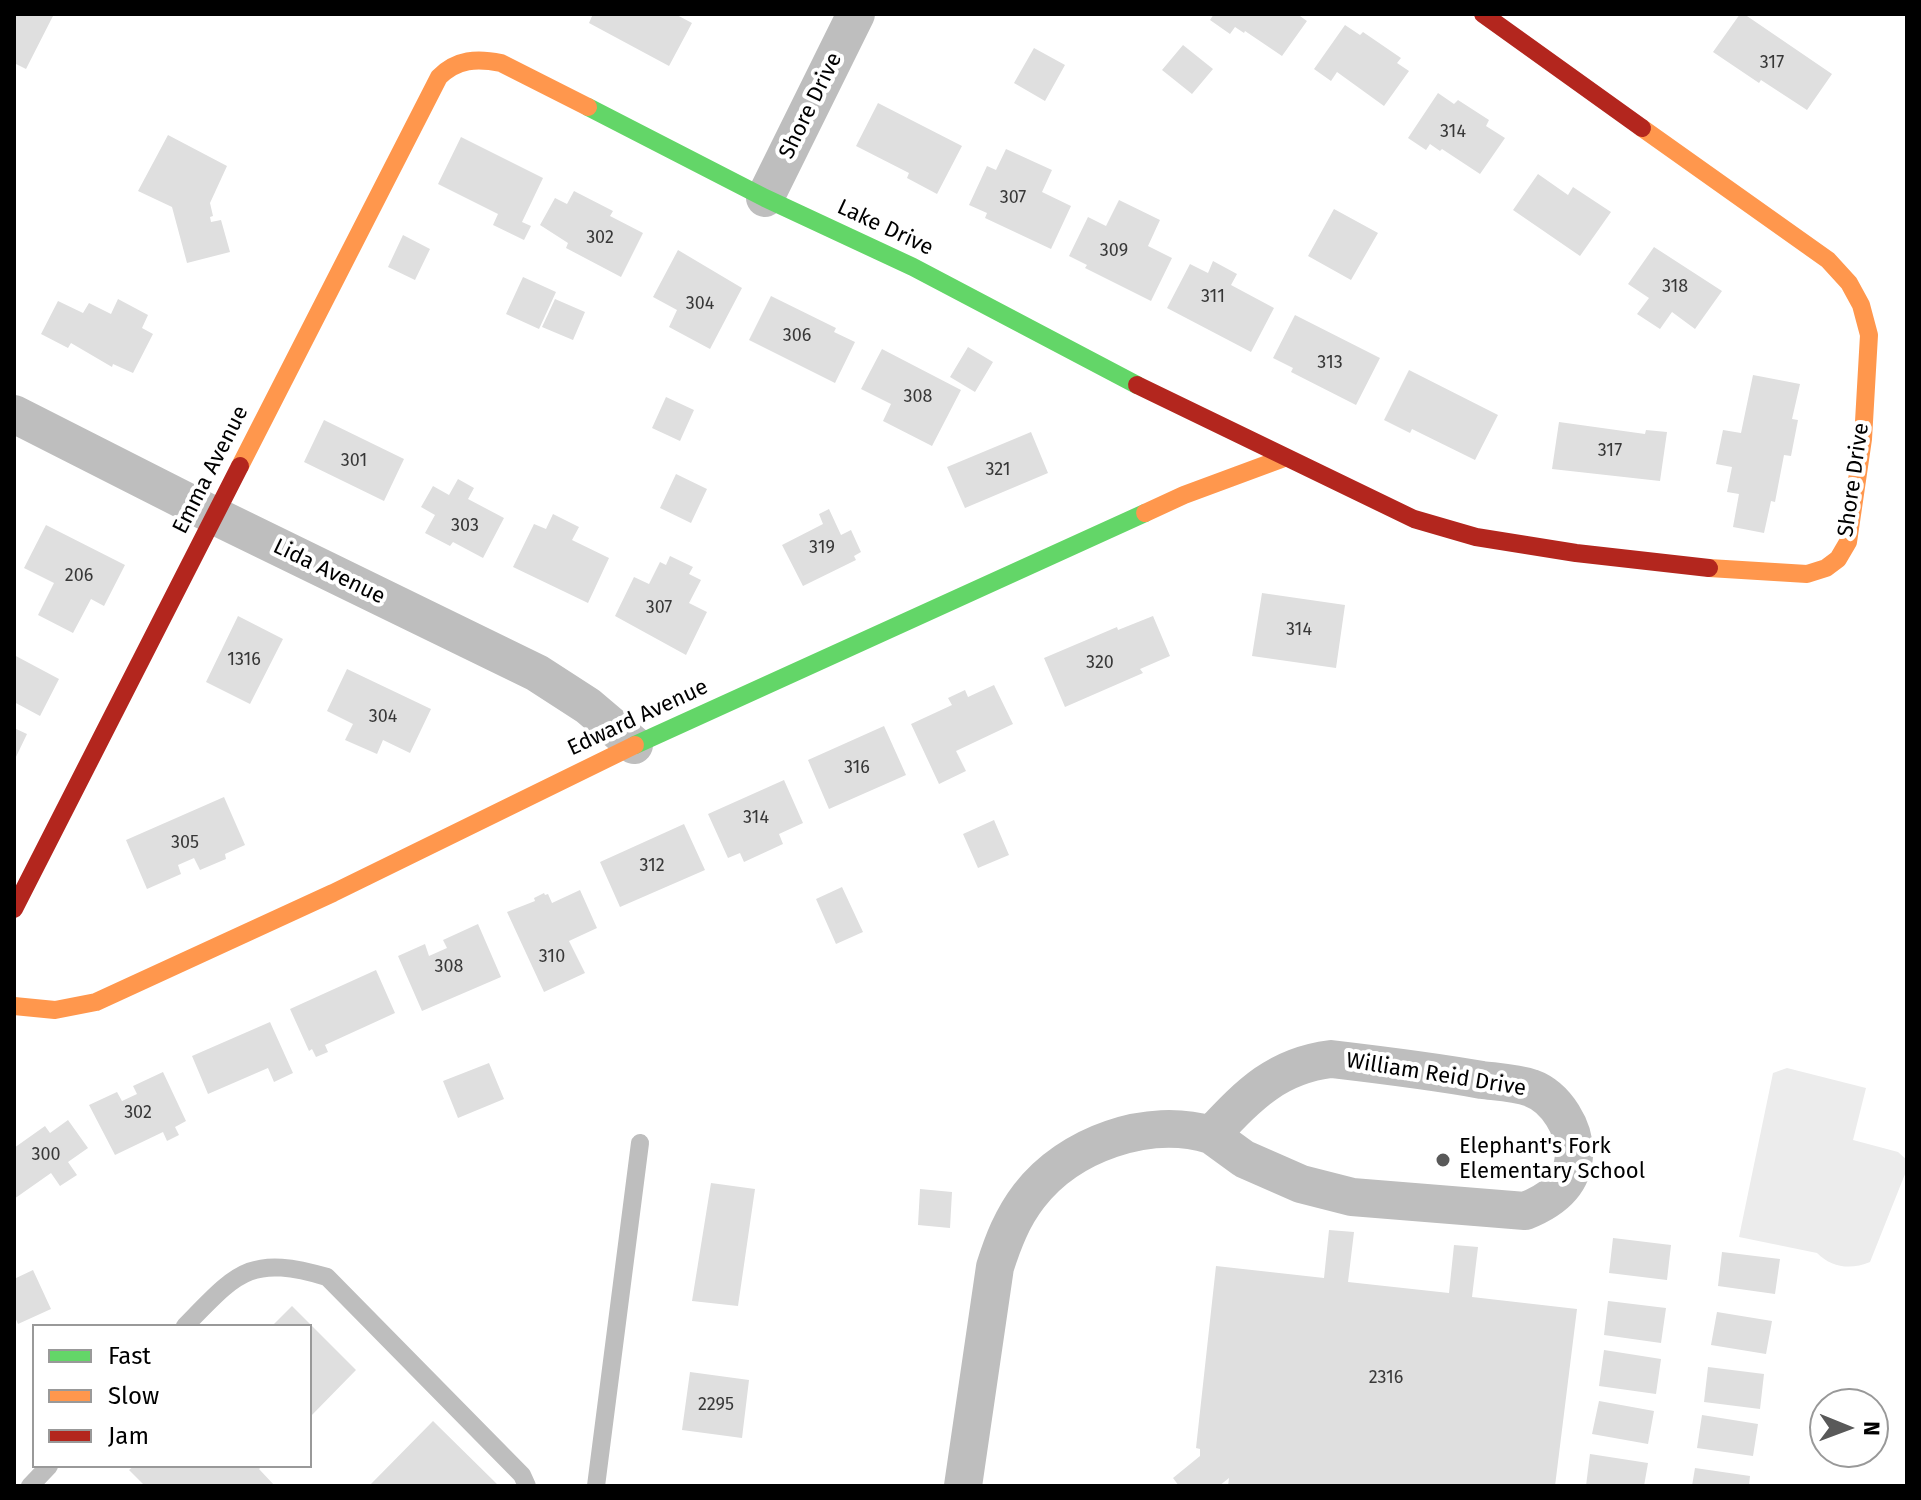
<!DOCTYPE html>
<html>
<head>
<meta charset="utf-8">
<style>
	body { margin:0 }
	#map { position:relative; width:1921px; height:1500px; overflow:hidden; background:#fff; font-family:"Fira Sans",sans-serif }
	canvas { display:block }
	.frame { position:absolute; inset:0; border:16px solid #000; pointer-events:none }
	.legend { position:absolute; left:32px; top:1324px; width:280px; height:144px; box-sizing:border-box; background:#fff; border:2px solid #999; margin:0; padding:10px 14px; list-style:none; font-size:24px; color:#000 }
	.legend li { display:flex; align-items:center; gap:16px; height:40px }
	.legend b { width:40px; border:2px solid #999 }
	.north { position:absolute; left:1809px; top:1388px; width:80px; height:80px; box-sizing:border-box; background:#fff; border:2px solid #999; border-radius:50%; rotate:91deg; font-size:22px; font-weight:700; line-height:32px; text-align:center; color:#000 }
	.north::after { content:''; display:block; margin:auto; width:28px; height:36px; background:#595959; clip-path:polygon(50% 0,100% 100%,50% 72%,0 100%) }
</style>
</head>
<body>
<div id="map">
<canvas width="1921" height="1500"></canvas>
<div class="frame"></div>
<ul class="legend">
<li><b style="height:10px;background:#63d668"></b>Fast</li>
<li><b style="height:10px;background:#ff974d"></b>Slow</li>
<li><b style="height:10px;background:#b3261e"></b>Jam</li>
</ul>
<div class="north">N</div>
</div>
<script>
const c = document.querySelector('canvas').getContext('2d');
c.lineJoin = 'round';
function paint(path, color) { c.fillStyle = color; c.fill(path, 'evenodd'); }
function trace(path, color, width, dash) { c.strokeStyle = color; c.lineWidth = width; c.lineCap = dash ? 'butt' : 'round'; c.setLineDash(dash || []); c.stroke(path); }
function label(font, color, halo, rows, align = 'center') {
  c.font = font + ' "Fira Sans",sans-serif'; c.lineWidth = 8; c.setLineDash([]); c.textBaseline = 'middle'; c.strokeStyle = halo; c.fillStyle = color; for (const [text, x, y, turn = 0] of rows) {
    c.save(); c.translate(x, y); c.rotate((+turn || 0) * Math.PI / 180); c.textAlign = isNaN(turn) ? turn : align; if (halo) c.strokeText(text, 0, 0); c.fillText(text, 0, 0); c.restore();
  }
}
paint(new Path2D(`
	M 1787,1068 L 1866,1088 L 1853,1140 L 1898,1152 L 1907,1160 L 1907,1169 L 1870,1262 C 1851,1270 1832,1268 1817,1253 L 1739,1237 L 1773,1073 Z`), '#ececec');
paint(new Path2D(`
	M 14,14 L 54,14 L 26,69 L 14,63 Z
	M 593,14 L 675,14 L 692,23 L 669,66 L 589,23 Z
	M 1214,14 L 1297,14 L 1307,21 L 1282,56 L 1245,31 L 1244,33 L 1235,27 L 1230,34 L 1210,20 Z
	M 1740,14 L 1744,14 L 1832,74 L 1807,110 L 1761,80 L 1759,83 L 1713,52 Z
	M 1345,25 L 1360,35 L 1363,32 L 1401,58 L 1397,63 L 1409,71 L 1384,106 L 1337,72 L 1331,81 L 1314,69 Z
	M 1183,45 L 1213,69 L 1192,94 L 1162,70 Z
	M 1034,48 L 1065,65 L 1045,101 L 1014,83 Z
	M 1438,93 L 1454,104 L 1458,100 L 1489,120 L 1486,126 L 1505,138 L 1480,174 L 1442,149 L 1440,151 L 1430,144 L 1426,150 L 1408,138 Z
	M 878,103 L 962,146 L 937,194 L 907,178 L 909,173 L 856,146 Z
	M 168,135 L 227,166 L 210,203 L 213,216 L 210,217 L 211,222 L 221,220 L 230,252 L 187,263 L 172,207 L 138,191 Z
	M 461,137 L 543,178 L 522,222 L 531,226 L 524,240 L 493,225 L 498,214 L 438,184 Z
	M 1006,149 L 1052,170 L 1042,192 L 1071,206 L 1051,249 L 985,218 L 987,213 L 969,205 L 987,166 L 996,170 Z
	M 1538,174 L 1568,195 L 1573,187 L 1611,212 L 1580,256 L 1513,210 Z
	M 574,191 L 613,211 L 610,216 L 643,233 L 621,277 L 566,248 L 568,243 L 540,225 L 555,198 L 567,204 Z
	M 1119,200 L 1160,220 L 1148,246 L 1172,258 L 1151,301 L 1085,268 L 1087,265 L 1069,256 L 1088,217 L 1106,226 Z
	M 1334,209 L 1378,233 L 1351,280 L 1308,256 Z
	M 403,235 L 430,249 L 415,280 L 388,267 Z
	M 1654,247 L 1722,291 L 1695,329 L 1672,312 L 1660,329 L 1637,314 L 1649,298 L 1628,284 Z
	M 678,250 L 742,288 L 710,349 L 669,327 L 677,310 L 653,297 Z
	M 1213,261 L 1237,274 L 1231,285 L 1274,308 L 1251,352 L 1167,308 L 1190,264 L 1208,273 Z
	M 523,277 L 556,292 L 539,329 L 506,314 Z
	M 771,296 L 836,328 L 834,332 L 855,342 L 835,383 L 749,340 Z
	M 118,299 L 148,315 L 142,328 L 153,334 L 133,373 L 113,364 L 112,367 L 71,343 L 68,348 L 41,334 L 58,301 L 83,313 L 89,303 L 111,314 Z
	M 555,299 L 585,312 L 573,340 L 542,327 Z
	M 1295,315 L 1380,358 L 1356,405 L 1291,372 L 1293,368 L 1273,358 Z
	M 968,347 L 993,362 L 975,392 L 950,377 Z
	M 882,349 L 961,390 L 932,446 L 883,421 L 891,404 L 861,389 Z
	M 1409,370 L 1498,415 L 1475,460 L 1412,429 L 1410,433 L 1384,420 Z
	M 1753,375 L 1800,384 L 1792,419 L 1798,420 L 1791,456 L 1784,455 L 1775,502 L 1771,501 L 1764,533 L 1733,527 L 1739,494 L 1727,492 L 1732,467 L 1716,464 L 1723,430 L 1741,433 Z
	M 666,397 L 694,410 L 680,441 L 652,428 Z
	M 324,420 L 404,459 L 384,501 L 304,462 Z
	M 1559,422 L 1645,434 L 1646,430 L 1667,432 L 1660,481 L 1552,469 Z
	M 1031,432 L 1048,473 L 965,508 L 947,467 Z
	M 676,474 L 707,489 L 691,523 L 660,508 Z
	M 458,479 L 474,488 L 468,499 L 504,518 L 483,558 L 453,542 L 450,546 L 425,533 L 435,515 L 421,507 L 433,486 L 449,495 Z
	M 829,509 L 841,535 L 851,530 L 861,552 L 854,556 L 856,560 L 803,586 L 782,545 L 823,524 L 819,514 Z
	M 553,514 L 579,527 L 572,540 L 609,558 L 588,603 L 513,567 L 534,524 L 546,529 Z
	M 46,525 L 125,565 L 104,606 L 91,599 L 73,633 L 38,615 L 54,583 L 24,568 Z
	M 670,556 L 693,567 L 689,574 L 701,580 L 689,603 L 707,612 L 686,655 L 615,616 L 634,577 L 649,584 L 660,562 L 666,565 Z
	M 1262,593 L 1345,605 L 1336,668 L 1252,656 Z
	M 238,616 L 283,639 L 250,704 L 206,682 Z
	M 1153,616 L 1170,656 L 1140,669 L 1143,673 L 1065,707 L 1044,658 L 1117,627 L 1118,630 Z
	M 14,655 L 59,679 L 40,716 L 14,702 Z
	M 347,669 L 431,709 L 410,753 L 383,740 L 377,754 L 345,740 L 353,724 L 327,711 Z
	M 994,685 L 1013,724 L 956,751 L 966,771 L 939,784 L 911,724 L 952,705 L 948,698 L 965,690 L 968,697 Z
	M 884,726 L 906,775 L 829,809 L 808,760 Z
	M 14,728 L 27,734 L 14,761 Z
	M 784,780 L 803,823 L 779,834 L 783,844 L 744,862 L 740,853 L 728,858 L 708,814 Z
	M 224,797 L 245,845 L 225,854 L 226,859 L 200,870 L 194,858 L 178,865 L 181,874 L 147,889 L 126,840 Z
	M 994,820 L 1009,855 L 978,868 L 963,834 Z
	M 684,824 L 705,870 L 620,907 L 600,862 Z
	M 842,887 L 863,932 L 836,944 L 816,899 Z
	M 580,890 L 597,928 L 569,941 L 585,973 L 544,992 L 507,912 L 535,901 L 534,898 L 544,893 L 545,895 L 548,894 L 552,903 Z
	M 478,924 L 501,977 L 422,1011 L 398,956 L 425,944 L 429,956 L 447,948 L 443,940 Z
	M 376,970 L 395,1013 L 325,1045 L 328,1052 L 316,1057 L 312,1049 L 309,1051 L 290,1009 Z
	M 270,1022 L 293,1073 L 274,1082 L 268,1068 L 208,1094 L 192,1056 Z
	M 489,1063 L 504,1099 L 458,1118 L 443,1081 Z
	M 163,1072 L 186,1121 L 175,1127 L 179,1135 L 167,1141 L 163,1132 L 115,1155 L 89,1105 L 117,1092 L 122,1101 L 137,1094 L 133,1086 Z
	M 68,1120 L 88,1148 L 68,1162 L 77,1175 L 60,1186 L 51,1173 L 14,1199 L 14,1148 L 45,1126 L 50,1133 Z
	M 711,1183 L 755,1189 L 738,1306 L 692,1301 Z
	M 920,1189 L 952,1192 L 950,1228 L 918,1225 Z
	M 1329,1230 L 1354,1232 L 1348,1282 L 1449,1293 L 1454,1245 L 1478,1247 L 1472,1297 L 1577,1309 L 1555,1486 L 1228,1486 L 1229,1478 L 1219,1486 L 1179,1486 L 1173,1478 L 1200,1456 L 1200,1449 L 1196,1448 L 1216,1266 L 1324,1278 Z
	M 1613,1238 L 1671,1245 L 1667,1280 L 1609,1273 Z
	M 1722,1252 L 1780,1259 L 1775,1294 L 1718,1286 Z
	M 33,1270 L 51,1309 L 18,1324 L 14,1315 L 14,1279 Z
	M 1608,1301 L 1666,1308 L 1661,1343 L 1604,1335 Z
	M 292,1306 L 356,1370 L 310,1417 L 310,1326 L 272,1326 Z
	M 1717,1312 L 1772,1321 L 1766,1354 L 1711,1345 Z
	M 1604,1350 L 1661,1359 L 1656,1394 L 1599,1386 Z
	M 1708,1367 L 1764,1374 L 1760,1409 L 1704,1402 Z
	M 690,1372 L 749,1380 L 742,1438 L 682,1430 Z
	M 1599,1401 L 1654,1411 L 1648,1444 L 1592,1434 Z
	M 1702,1415 L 1758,1424 L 1753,1456 L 1697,1448 Z
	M 433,1421 L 499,1486 L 369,1486 Z
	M 1590,1454 L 1648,1463 L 1644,1486 L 1586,1486 Z
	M 134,1466 L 262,1466 L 259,1469 L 275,1486 L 145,1486 L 129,1470 Z
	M 1695,1468 L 1750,1476 L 1749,1486 L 1692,1486 Z`), '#dfdfdf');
trace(new Path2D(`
	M 185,1326 C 237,1273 249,1254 327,1277 L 522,1475 L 527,1486
	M 30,1486 L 49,1466
	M 596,1486 L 640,1143`), '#bebebe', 18);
trace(new Path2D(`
	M 765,198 L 856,14
	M 14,414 L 215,516 L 537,673 L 588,706 L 634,745
	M 1331,1059 C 1382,1065 1432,1071 1482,1080 C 1498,1082 1516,1083 1531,1088 C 1556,1097 1576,1129 1574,1156 C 1572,1186 1550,1201 1525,1211 L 1352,1197 L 1301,1184 L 1244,1159 L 1211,1135 C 1248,1096 1275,1066 1331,1059 Z
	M 963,1486 L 995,1267 C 1003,1242 1012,1218 1029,1196 C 1069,1144 1148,1116 1211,1135`), '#bebebe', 38);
trace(new Path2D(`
	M 588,107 L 765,198 L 913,267 L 1137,385
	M 635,745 L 1145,513`), '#63d668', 18);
trace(new Path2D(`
	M 1642,128 L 1828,260 L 1849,283 L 1861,305 L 1869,335 L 1863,439 L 1848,542 L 1838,559 L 1826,568 L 1807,574 L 1709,568
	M 240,466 L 439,77 C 457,59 477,58 501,63 L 588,107
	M 1145,513 L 1184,495 L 1284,458
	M 14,1006 L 55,1010 L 96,1002 L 333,893 L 635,745`), '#ff974d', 18);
trace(new Path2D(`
	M 1483,14 L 1642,128
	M 1137,385 L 1414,519 L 1476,537 L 1576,553 L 1709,568
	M 14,909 L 240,466`), '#b3261e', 18);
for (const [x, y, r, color] of [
	[1443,1160,8,"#595959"]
]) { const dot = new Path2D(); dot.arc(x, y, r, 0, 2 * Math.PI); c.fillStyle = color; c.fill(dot); trace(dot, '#fff', 3); }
label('18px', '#383838', null, [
	["317",1772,63],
	["314",1453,132],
	["307",1013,198],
	["302",600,238],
	["309",1114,251],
	["318",1675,287],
	["311",1213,297],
	["304",700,304],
	["306",797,336],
	["313",1330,363],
	["308",918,397],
	["317",1610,451],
	["301",354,461],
	["321",998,470],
	["303",465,526],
	["319",822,548],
	["206",79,576],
	["307",659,608],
	["314",1299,630],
	["1316",244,660],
	["320",1100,663],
	["304",383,717],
	["316",857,768],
	["314",756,818],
	["305",185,843],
	["312",652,866],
	["310",552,957],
	["308",449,967],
	["302",138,1113],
	["300",46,1155],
	["2316",1386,1378],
	["2295",716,1405]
]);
label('22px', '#000', '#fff', [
	["Shore Drive",811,106,-64],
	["Lake Drive",885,228,25],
	["Emma Avenue",211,470,-63],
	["Shore Drive",1854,480,-82],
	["Lida Avenue",329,572,26],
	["Edward Avenue",638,718,-25],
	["William Reid Drive",1436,1075,9]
]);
label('22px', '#000', '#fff', [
	["Elephant's Fork",1459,1147],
	["Elementary School",1459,1172]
], 'left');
</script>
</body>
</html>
